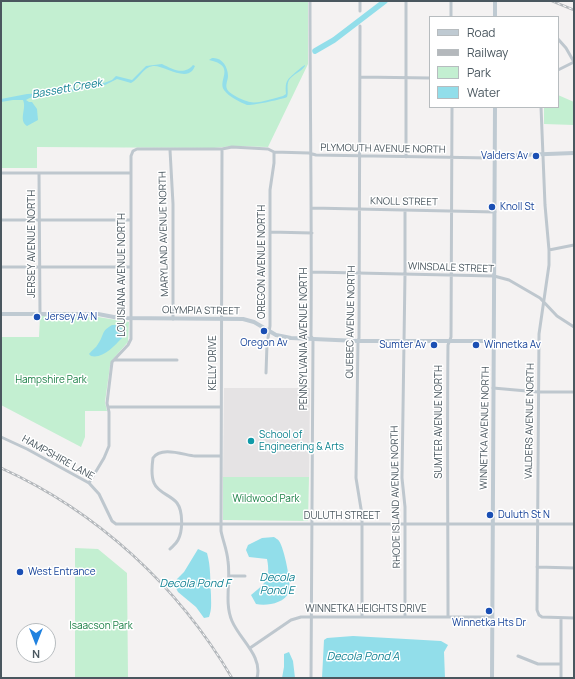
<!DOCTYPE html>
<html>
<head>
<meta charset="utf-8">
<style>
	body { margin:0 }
	#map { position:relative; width:575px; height:679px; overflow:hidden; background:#f4f2f2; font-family:Manrope,sans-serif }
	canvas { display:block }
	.frame { position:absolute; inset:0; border:2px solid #4a575f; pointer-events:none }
	.legend { position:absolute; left:429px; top:16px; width:130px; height:92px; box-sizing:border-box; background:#fff; border:1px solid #b7bcbf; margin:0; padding:5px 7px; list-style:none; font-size:12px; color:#4a575f }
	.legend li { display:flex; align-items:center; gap:8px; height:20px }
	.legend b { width:20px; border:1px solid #b7bcbf }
	.north { position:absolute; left:16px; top:623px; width:40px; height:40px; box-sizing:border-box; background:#fff; border:1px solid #b7bcbf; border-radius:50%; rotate:180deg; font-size:11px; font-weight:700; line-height:16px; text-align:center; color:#4a575f }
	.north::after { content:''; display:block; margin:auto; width:14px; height:18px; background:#2182df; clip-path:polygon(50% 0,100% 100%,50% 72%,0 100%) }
</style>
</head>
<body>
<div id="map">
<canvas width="575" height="679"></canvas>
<div class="frame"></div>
<ul class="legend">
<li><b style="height:5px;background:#bfcad2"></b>Road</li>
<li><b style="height:5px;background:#b4b8bc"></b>Railway</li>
<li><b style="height:11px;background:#c3efd1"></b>Park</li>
<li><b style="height:11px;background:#92deea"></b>Water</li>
</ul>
<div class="north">N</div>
</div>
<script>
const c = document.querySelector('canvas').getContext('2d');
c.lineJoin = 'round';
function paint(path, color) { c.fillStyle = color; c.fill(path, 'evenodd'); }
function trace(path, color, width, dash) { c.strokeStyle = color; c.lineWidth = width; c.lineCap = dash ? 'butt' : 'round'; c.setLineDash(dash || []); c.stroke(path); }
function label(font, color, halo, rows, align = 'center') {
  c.font = font + ' Manrope,sans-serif'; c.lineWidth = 3; c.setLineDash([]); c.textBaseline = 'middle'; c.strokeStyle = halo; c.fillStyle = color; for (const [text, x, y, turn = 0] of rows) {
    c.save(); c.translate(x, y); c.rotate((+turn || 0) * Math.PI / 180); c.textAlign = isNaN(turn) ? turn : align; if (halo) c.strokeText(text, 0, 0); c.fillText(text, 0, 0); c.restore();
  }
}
paint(new Path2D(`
	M 224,388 L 310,388 L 309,477 L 223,477 Z`), '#e5e3e4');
paint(new Path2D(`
	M 1,1 L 308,1 L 308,64 L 268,147 L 233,146 L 214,148 L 37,147 L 37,168 L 1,168 Z
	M 558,95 L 574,102 L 574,125 L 544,124 L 544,107 L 558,107 Z
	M 40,316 L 98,317 L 129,322 L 128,342 L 113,359 L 110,366 L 105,402 L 107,411 L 85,411 L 85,437 L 81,447 L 1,405 L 1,337 L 39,337 Z
	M 223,477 L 309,477 L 308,521 L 223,520 Z
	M 75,548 L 98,549 L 127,573 L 128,678 L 75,678 Z`), '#c3efd1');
paint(new Path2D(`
	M 212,58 C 222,57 228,67 228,76 C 228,80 225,85 227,89 C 229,94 244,101 250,102 C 258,104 275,98 283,96 L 286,94 C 285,80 287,80 297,71 C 300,69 301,67 305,65 L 305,66 C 301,72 293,74 289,80 C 286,86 289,92 287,97 C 283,99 251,106 247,105 C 240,102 229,97 224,90 C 217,80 237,66 209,60 Z
	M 162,64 C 172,69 184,76 193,65 L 195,66 C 194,68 193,70 192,71 C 183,80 163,65 153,66 C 142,68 140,78 131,83 L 117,79 L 105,85 L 94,87 L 86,87 C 77,94 64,90 53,93 C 50,93 47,95 44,95 C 37,97 32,96 26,100 L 29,102 L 32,102 L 37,109 L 38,120 L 27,126 C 18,120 27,109 23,100 L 13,100 L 1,102 L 1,99 L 27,94 L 45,93 L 53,90 L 73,89 L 86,85 L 104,83 L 112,80 L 116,76 L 132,80 L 146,66 Z
	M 112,325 L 119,325 L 122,329 L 122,338 C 114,346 103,359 91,356 L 89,354 C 92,350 96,348 98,344 C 105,334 100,332 112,325 Z
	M 274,537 C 274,537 279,540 279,541 C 284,547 292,586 289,592 C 284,604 266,606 256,604 L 251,595 C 265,584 271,579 267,559 L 249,557 L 246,550 L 248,545 L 262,538 Z
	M 198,549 L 207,553 C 211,567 210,580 211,595 C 211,603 212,609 209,617 L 204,618 L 196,607 L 178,592 L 175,586 L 177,579 L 184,572 Z
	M 353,636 L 441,641 L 448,645 L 444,652 L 445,678 L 322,678 L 324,640 L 327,638 Z
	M 289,652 L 293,661 L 295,678 L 282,678 L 284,667 L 284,654 Z`), '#92deea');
trace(new Path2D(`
	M 315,51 L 334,40 L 385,1`), '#92deea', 5.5);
trace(new Path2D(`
	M 310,1 C 310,113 312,224 311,336 L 313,339 L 311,678
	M 451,1 L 451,17
	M 360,11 L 360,1
	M 360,26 L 359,338 L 358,341 L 356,478 L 362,515 L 362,617
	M 558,39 L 566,48 L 574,62
	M 558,70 L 574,62
	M 360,77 L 430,78
	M 541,107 L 545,205 L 549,250 L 549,265 L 539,334 L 537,610 L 539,615 L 542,617 L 574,618
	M 222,149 L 221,531 C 223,541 227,550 228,561 C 231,580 224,603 232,621 C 240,640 263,656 257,678
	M 170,150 L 173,204 L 173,319
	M 406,157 L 406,1
	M 1,173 L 131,173
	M 39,173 L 40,314
	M 312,208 L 495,212
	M 405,210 L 405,274 L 402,478 L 405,507 L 405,617
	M 1,220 L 131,220
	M 270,232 L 312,233
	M 549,250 L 574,245
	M 1,267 L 131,267
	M 312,272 L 494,276 L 509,280 L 540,298 L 557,316 L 574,327
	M 114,360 L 177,360
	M 266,373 L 267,344 L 270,326 L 270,190 L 274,163 L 274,152
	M 493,388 L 538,392 L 574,392
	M 108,407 L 221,407
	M 1,437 L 27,449 L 89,483 L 99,494 L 112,521 L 116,524 L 574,524
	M 89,483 L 104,458 L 109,446 L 109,412 L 107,403 L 112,362 L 128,345 L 131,339 L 131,156 L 133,151 L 137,149 L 222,149 L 232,147 L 268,149 L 274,152 L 309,153 L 316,155 L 490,158
	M 170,549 C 173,546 176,544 178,540 C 183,531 183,511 177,503 C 171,495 158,493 154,483 C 151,476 152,465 153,458 C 161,446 184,455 195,456 C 204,456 213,456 221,456
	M 537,567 L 574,568
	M 229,576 L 245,576
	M 448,617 C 448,526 447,436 448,345 L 451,337 L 452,107
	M 561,618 L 561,678
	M 250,648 L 291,620 L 301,617 L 492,617
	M 518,656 L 538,664 L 561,664`), '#bec7ce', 3);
trace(new Path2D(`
	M 495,17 L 495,1
	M 495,156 L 574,153
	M 1,314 L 98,314 L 119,318 L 243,319 L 254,322 L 276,335 L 291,338 L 358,341 L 494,341
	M 492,678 L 495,107`), '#bfcad2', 4);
const rail = new Path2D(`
	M 552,1 L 574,10
	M 1,468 C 98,512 178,586 232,678`);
trace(rail, '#b4b8bc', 2.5);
trace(rail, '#fff', 1, [3]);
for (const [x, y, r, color] of [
	[536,156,4,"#1a4fb4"],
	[492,207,4,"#1a4fb4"],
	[37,317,4,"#1a4fb4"],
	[264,331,4,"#1a4fb4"],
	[434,345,4,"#1a4fb4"],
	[476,345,4,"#1a4fb4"],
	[251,441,4,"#0f9aa8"],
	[490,515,4,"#1a4fb4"],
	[20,572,4,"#1a4fb4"],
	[489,611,4,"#1a4fb4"]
]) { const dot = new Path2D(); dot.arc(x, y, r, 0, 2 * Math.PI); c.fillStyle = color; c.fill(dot); trace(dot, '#fff', 1.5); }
label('10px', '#4a575f', '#fff', [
	["PLYMOUTH AVENUE NORTH",383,149,1],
	["KNOLL STREET",404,202,1],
	["MARYLAND AVENUE NORTH",164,234,-91],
	["JERSEY AVENUE NORTH",32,244,-90],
	["OREGON AVENUE NORTH",262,262,-90],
	["WINSDALE STREET",451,268,2],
	["LOUISIANA AVENUE NORTH",122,275,-90],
	["OLYMPIA STREET",201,311,1],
	["QUEBEC AVENUE NORTH",351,322,-89],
	["PENNSYLVANIA AVENUE NORTH",304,339,-90],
	["KELLY DRIVE",213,363,-90],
	["VALDERS AVENUE NORTH",530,421,-89],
	["SUMTER AVENUE NORTH",439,422,-90],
	["WINNETKA AVENUE NORTH",485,428,-89],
	["HAMPSHIRE LANE",58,458,29],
	["RHODE ISLAND AVENUE NORTH",396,497,-91],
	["DULUTH STREET",342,516],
	["WINNETKA HEIGHTS DRIVE",366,609]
]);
label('10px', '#164399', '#fff', [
	["Valders Av",528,156,"right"],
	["Knoll St",500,207],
	["Jersey Av N",45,317],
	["Oregon Av",264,343,"center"],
	["Sumter Av",426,345,"right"],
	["Winnetka Av",484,345],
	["Duluth St N",498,515],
	["West Entrance",28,572],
	["Winnetka Hts Dr",489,623,"center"]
], 'left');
label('10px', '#1b8046', '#fff', [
	["Hampshire Park",51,380],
	["Wildwood Park",266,499],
	["Isaacson Park",101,626]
]);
label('10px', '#0d838f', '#fff', [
	["School of",259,435],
	["Engineering & Arts",259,447]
], 'left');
label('italic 11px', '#128293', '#fff', [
	["Bassett Creek",67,89,-10],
	["Decola",277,578],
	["Pond E",277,591],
	["Decola Pond F",195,584],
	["Decola Pond A",363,657]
]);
</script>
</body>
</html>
